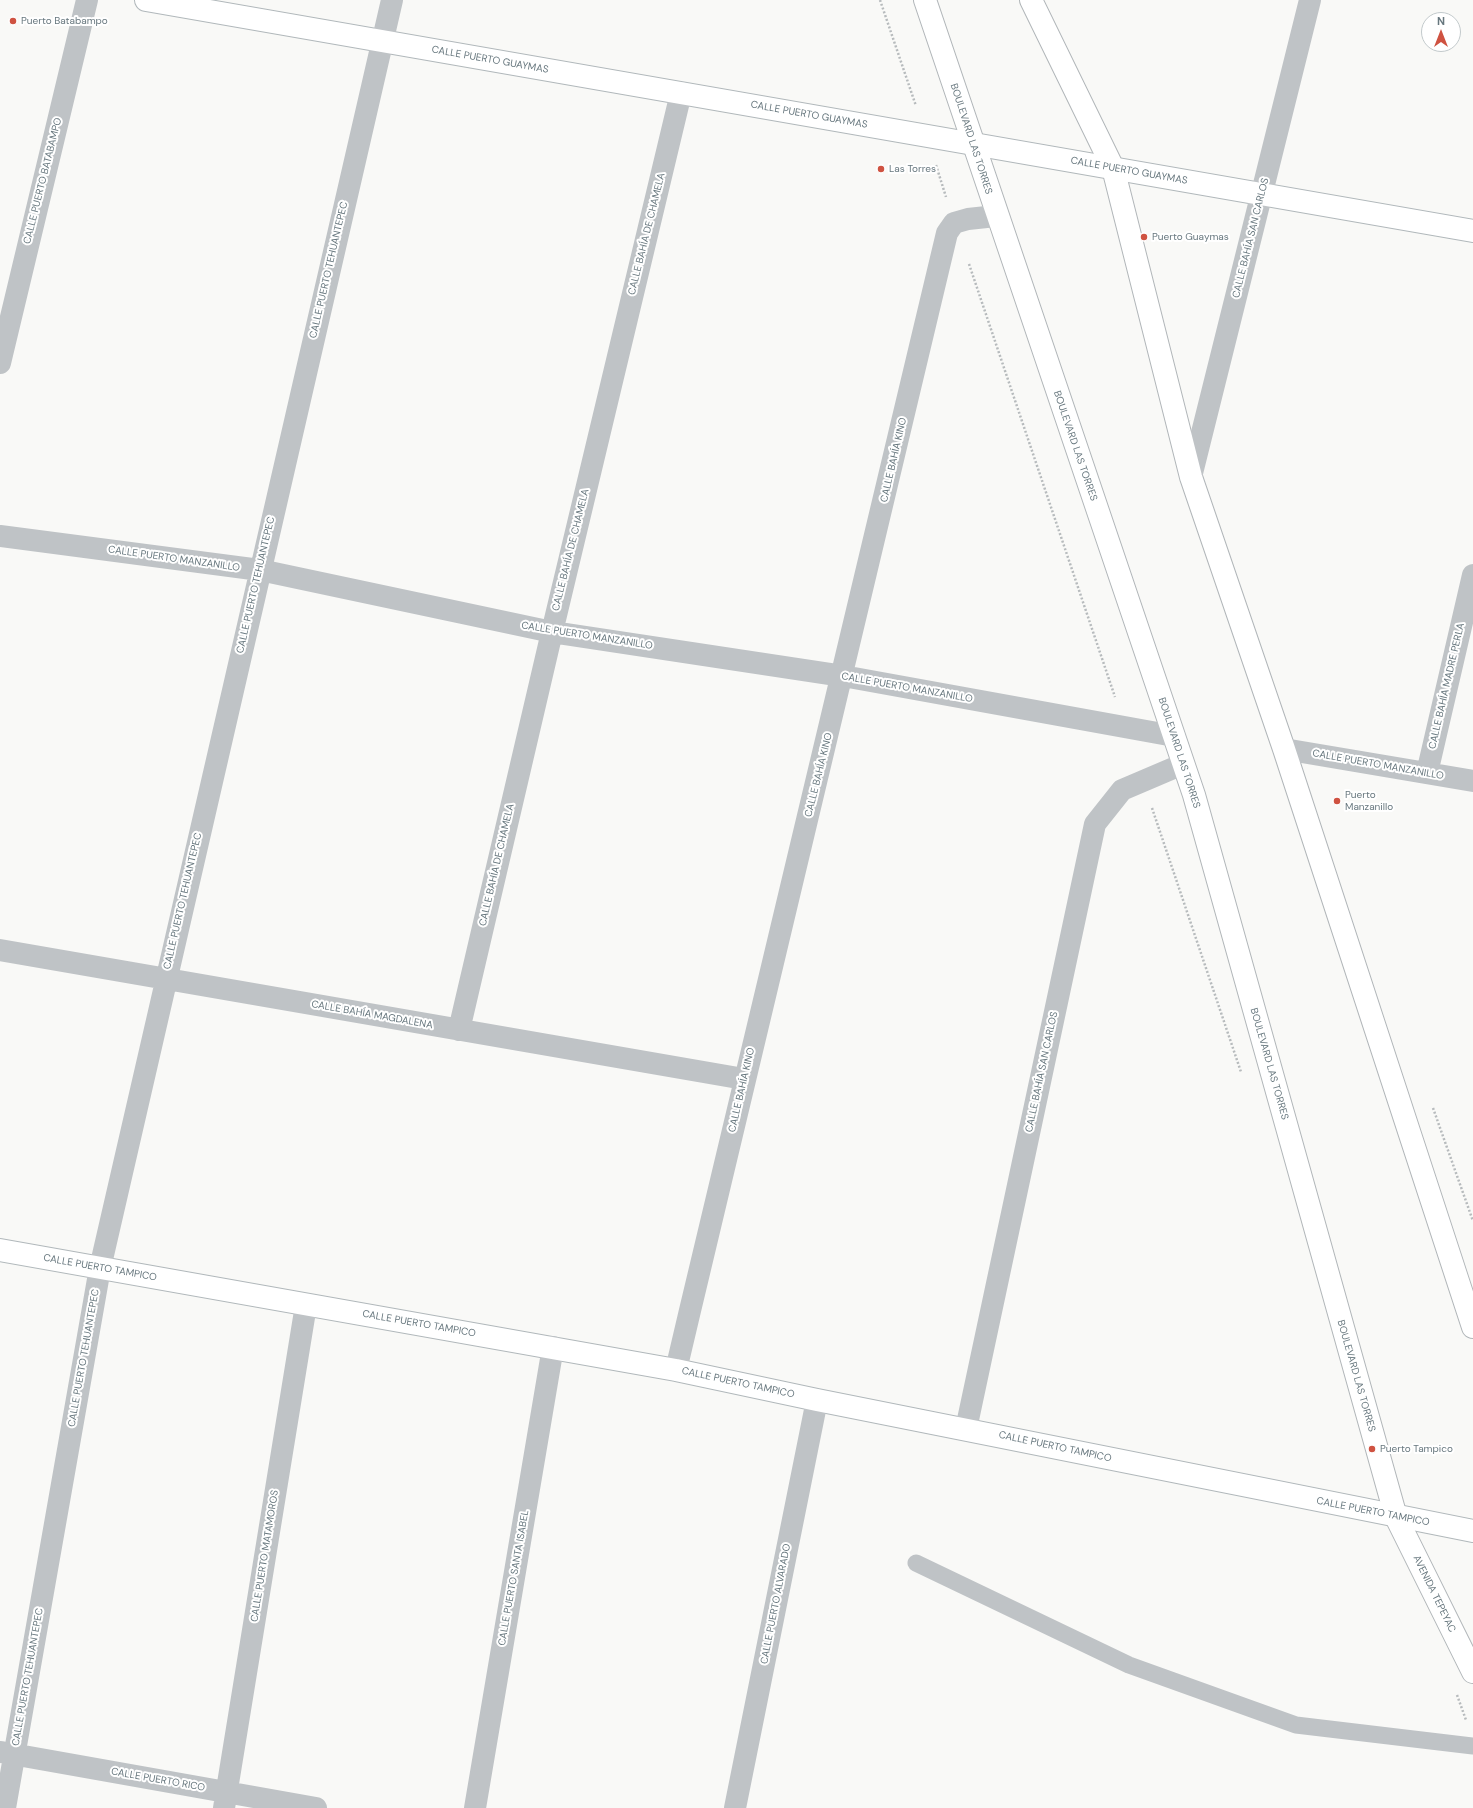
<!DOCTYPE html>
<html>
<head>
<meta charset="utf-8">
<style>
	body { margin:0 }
	#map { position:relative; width:1473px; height:1808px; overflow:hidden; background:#f9f9f7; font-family:"DM Sans",sans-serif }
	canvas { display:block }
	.north { position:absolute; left:1421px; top:12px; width:40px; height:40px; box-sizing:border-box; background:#fff; border:1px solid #c2c9cb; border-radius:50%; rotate:0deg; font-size:11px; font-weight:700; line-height:16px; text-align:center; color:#67777e }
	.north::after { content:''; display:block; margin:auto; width:14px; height:18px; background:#cf5241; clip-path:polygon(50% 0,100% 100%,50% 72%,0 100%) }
</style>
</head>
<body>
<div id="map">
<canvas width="1473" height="1808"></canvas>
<div class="north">N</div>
</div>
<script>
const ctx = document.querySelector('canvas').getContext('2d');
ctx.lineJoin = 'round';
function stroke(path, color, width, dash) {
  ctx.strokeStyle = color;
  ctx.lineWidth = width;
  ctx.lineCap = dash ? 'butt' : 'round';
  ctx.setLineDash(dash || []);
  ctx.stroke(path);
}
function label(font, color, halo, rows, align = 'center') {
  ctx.font = font + ' "DM Sans",sans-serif';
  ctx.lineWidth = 4;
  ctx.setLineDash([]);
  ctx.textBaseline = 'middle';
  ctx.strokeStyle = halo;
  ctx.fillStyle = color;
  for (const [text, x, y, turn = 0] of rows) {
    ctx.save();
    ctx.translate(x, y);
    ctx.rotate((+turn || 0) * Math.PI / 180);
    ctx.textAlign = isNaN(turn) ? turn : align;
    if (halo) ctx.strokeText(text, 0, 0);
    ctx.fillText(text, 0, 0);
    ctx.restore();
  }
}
const secondary = new Path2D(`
	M 146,0 L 1473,231
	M 0,1250 L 676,1370 L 817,1400 L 1473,1531`);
const primary = new Path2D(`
	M 925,0 L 1194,795 L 1396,1517 L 1473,1672
	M 1031,0 L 1113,168 L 1191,477 L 1284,749 L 1473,1327`);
stroke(secondary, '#b1b8bb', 24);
stroke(primary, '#b1b6b9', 24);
stroke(new Path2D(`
	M 880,0 L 916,106
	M 936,165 L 946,197
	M 969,264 L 1115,697
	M 1152,808 L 1241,1072
	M 1433,1108 L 1473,1221
	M 1457,1695 L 1466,1720`), '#b7bbbd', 2.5, [2, 2]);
stroke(new Path2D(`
	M 916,1563 L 1129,1665 L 1296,1725 L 1473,1746`), '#bfc3c6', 17);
stroke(new Path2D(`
	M 0,363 L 87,0
	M 1191,477 L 1310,0
	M 0,536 L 260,570 L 552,632 L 843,676 L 1174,736
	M 1284,749 L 1473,781
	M 1427,773 L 1473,575
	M 0,950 L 744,1079
	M 459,1030 L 552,632 L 681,93
	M 676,1370 C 765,991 858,613 947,233 L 954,223 L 968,219 L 996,216
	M 966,1429 L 1095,824 L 1122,790 L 1183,764
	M 1,1752 L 316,1808
	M 5,1808 L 100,1268 L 392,0
	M 224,1808 L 306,1305
	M 475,1808 L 553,1347
	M 735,1808 L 817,1400`), '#bfc3c6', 22);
stroke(secondary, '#fff', 22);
stroke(primary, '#fff', 22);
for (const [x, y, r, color] of [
	[13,21,4,"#cf5241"],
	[881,169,4,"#cf5241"],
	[1144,237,4,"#cf5241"],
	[1337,801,4,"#cf5241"],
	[1372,1449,4,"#cf5241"]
]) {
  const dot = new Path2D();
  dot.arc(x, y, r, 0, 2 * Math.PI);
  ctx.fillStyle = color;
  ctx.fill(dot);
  stroke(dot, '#fff', 1.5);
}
label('10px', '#67777e', '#fff', [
	["Puerto Batabampo",21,21],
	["Las Torres",889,169],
	["Puerto Guaymas",1152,237],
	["Puerto",1345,795],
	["Manzanillo",1345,807],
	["Puerto Tampico",1380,1449]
], 'left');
label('10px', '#67777e', '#fff', [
	["CALLE PUERTO GUAYMAS",490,60,10],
	["CALLE PUERTO GUAYMAS",809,115,10],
	["BOULEVARD LAS TORRES",971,139,72],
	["CALLE PUERTO GUAYMAS",1129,171,10],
	["CALLE PUERTO BATABAMPO",43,181,-76],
	["CALLE BAHÍA DE CHAMELA",647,234,-76],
	["CALLE BAHÍA SAN CARLOS",1251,238,-76],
	["CALLE PUERTO TEHUANTEPEC",329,270,-77],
	["BOULEVARD LAS TORRES",1075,446,71],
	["CALLE BAHÍA KINO",894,460,-77],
	["CALLE BAHÍA DE CHAMELA",571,550,-76],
	["CALLE PUERTO MANZANILLO",174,559,8],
	["CALLE PUERTO TEHUANTEPEC",256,585,-77],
	["CALLE PUERTO MANZANILLO",587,636,9],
	["CALLE BAHÍA MADRE PERLA",1447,686,-77],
	["CALLE PUERTO MANZANILLO",907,688,10],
	["BOULEVARD LAS TORRES",1179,753,72],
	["CALLE PUERTO MANZANILLO",1378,765,10],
	["CALLE BAHÍA KINO",819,775,-76],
	["CALLE BAHÍA DE CHAMELA",497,865,-77],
	["CALLE PUERTO TEHUANTEPEC",183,901,-77],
	["CALLE BAHÍA MAGDALENA",372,1015,10],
	["BOULEVARD LAS TORRES",1269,1064,74],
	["CALLE BAHÍA SAN CARLOS",1042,1072,-78],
	["CALLE BAHÍA KINO",742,1090,-77],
	["CALLE PUERTO TAMPICO",100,1268,10],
	["CALLE PUERTO TAMPICO",419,1324,10],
	["CALLE PUERTO TEHUANTEPEC",84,1358,-80],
	["BOULEVARD LAS TORRES",1356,1376,74],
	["CALLE PUERTO TAMPICO",738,1383,12],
	["CALLE PUERTO TAMPICO",1055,1447,12],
	["CALLE PUERTO TAMPICO",1373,1512,11],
	["CALLE PUERTO MATAMOROS",265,1556,-81],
	["CALLE PUERTO SANTA ISABEL",514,1578,-80],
	["AVENIDA TEPEYAC",1434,1594,64],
	["CALLE PUERTO ALVARADO",776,1604,-79],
	["CALLE PUERTO TEHUANTEPEC",28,1677,-80],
	["CALLE PUERTO RICO",158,1780,10]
]);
</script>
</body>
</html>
